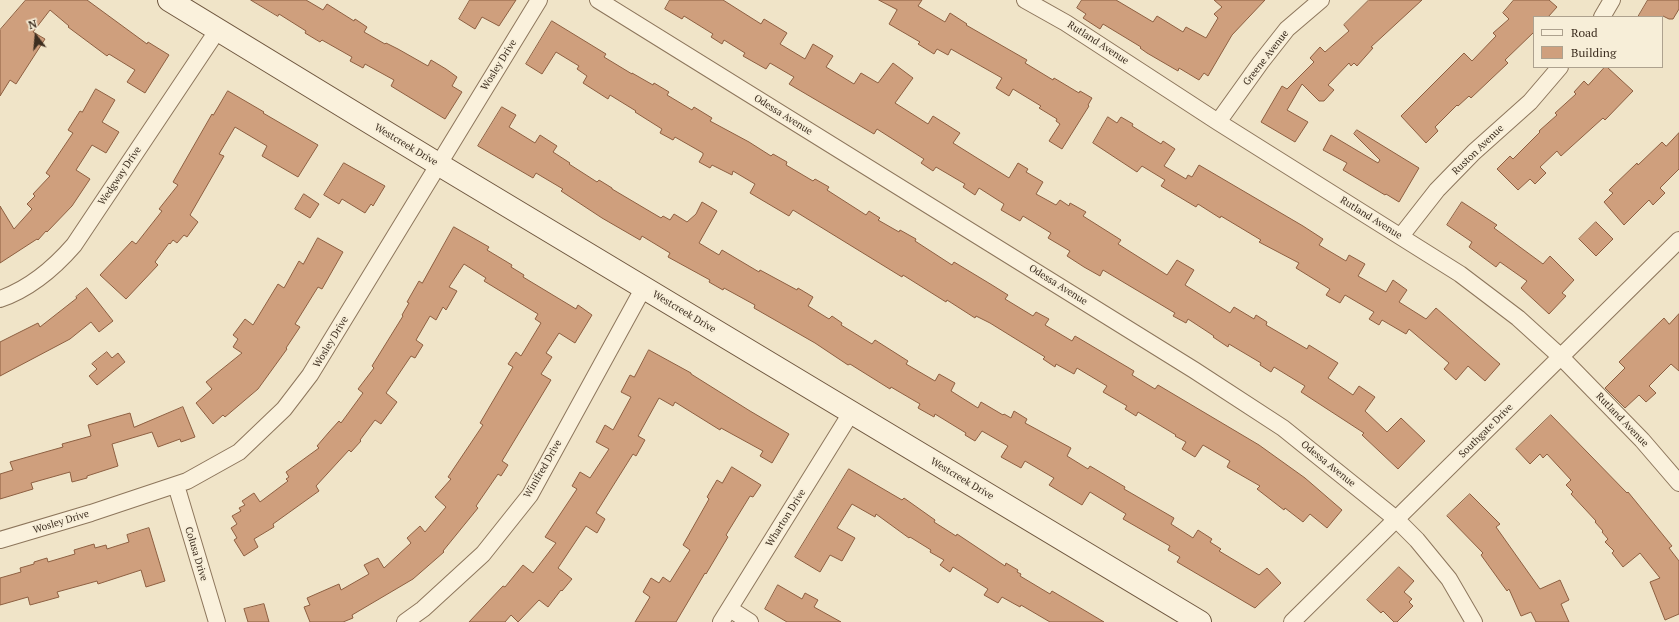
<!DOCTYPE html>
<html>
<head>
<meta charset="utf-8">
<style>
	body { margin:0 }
	#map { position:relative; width:1679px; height:622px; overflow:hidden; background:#f0e4c8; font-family:"PT Serif",serif }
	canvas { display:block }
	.legend { position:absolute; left:1533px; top:16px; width:130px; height:52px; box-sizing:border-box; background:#f7eed8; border:1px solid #ada18e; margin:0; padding:5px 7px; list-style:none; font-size:12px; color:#3d2e20 }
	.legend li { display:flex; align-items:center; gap:8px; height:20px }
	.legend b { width:20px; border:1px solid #ada18e }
	.north { position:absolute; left:16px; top:16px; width:40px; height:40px; -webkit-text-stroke:3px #f7eed8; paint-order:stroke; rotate:344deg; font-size:11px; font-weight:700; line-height:16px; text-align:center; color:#3d2e20 }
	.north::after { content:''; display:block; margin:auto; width:14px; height:18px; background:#3d2e20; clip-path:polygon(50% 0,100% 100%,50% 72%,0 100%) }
</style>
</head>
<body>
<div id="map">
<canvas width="1679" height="622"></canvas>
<ul class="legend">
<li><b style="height:5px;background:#faf1dc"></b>Road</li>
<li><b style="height:11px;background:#cf9f7d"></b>Building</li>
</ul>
<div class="north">N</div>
</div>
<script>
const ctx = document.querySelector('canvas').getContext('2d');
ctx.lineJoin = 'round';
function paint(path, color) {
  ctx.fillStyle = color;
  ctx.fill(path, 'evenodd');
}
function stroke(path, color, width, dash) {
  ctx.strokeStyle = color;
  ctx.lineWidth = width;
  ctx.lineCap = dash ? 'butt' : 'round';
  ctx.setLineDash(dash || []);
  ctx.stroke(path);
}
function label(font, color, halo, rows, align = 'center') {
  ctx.font = font + ' "PT Serif",serif';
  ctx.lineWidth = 3.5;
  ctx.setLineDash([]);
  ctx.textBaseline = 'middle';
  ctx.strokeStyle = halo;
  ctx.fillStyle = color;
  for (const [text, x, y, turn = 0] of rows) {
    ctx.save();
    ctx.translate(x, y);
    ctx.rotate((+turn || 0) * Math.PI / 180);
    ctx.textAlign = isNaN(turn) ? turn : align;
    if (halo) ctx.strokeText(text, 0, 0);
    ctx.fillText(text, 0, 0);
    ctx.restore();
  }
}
const building = new Path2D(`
	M 26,0 L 87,0 L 147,44 L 148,42 L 169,55 L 145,93 L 127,82 L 135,70 L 109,54 L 107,56 L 68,27 L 69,26 L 50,10 L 33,32 L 45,39 L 16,84 L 10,80 L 0,96 L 0,30 Z
	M 251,0 L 306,0 L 323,10 L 327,4 L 354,21 L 355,19 L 367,27 L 364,32 L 385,44 L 386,43 L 398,49 L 428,66 L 431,60 L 446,69 L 457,77 L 452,86 L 462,92 L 445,119 L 391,86 L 394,80 L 365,64 L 363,68 L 350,61 L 352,57 L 322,40 L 320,42 L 305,33 L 306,31 L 279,14 L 278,16 Z
	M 470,0 L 516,0 L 499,26 L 482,17 L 475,29 L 459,19 Z
	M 670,0 L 723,0 L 761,24 L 764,19 L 787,33 L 780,44 L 805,59 L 813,44 L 833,56 L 826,67 L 854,84 L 861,73 L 878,83 L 893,63 L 913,78 L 895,103 L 928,124 L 933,116 L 960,133 L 953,143 L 1009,178 L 1018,163 L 1028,169 L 1026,172 L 1043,182 L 1036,194 L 1056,205 L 1060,200 L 1069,206 L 1070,203 L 1086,212 L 1083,216 L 1121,240 L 1118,244 L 1167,275 L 1177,260 L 1194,270 L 1185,285 L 1230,313 L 1234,307 L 1254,319 L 1256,315 L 1267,322 L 1266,325 L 1307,349 L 1309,345 L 1338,363 L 1328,378 L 1353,395 L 1359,386 L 1375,397 L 1365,411 L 1387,432 L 1401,418 L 1425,441 L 1398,469 L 1362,435 L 1364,433 L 1301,392 L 1305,386 L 1274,367 L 1271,372 L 1260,365 L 1261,363 L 1229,344 L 1228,347 L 1213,337 L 1214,336 L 1188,319 L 1186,323 L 1173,316 L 1175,313 L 1103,270 L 1100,276 L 1084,267 L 1067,256 L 1070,251 L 1048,238 L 1051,233 L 1023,216 L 1020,221 L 1001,210 L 1004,204 L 979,188 L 975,195 L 963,187 L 965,184 L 936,167 L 933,171 L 921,163 L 924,159 L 877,129 L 874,134 L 789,84 L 794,77 L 770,63 L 766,69 L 743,56 L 745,53 L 724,40 L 722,44 L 711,37 L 713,34 L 684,16 L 682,19 L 665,9 Z
	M 879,0 L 922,0 L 918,6 L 945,22 L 950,13 L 967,24 L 966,25 L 1027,60 L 1025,63 L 1053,80 L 1054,78 L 1079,93 L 1080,91 L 1092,98 L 1088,105 L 1089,106 L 1062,149 L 1049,141 L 1060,124 L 1056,121 L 1057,119 L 1039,108 L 1041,106 L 1013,89 L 1009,96 L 996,88 L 1002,78 L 951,49 L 948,55 L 937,49 L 934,54 L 918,44 L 920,42 L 889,24 L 897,10 Z
	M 1082,0 L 1116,0 L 1153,22 L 1157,16 L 1183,32 L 1186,27 L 1206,38 L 1218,18 L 1214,14 L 1222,7 L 1214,0 L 1265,0 L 1232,35 L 1208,76 L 1204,73 L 1199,80 L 1179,68 L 1178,71 L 1147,53 L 1140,48 L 1141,47 L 1103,24 L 1100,29 L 1083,18 L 1086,14 L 1077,8 Z
	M 1369,0 L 1422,0 L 1371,47 L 1373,48 L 1357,66 L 1354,63 L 1351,66 L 1349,63 L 1328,85 L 1334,90 L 1324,101 L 1319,101 L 1302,84 L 1287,110 L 1308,122 L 1295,142 L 1261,122 L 1282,86 L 1287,89 L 1314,62 L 1310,58 L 1320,47 L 1325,52 L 1349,31 L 1344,25 Z
	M 1514,0 L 1549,0 L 1557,7 L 1548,17 L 1534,17 L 1534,32 L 1505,60 L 1508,63 L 1471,98 L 1469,96 L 1458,106 L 1457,105 L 1435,127 L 1438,131 L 1426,143 L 1401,116 L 1464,53 L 1472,61 L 1496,36 L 1493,33 L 1509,19 L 1503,13 Z
	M 1648,0 L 1679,0 L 1679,9 L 1673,19 L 1669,19 L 1663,16 L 1662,17 L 1638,17 Z
	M 552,21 L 606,54 L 604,57 L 632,74 L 632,73 L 653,85 L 654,83 L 669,92 L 667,95 L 692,110 L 694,107 L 712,118 L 710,121 L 749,142 L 771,156 L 773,154 L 787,162 L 786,165 L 813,181 L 815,179 L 829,187 L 827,190 L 866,215 L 869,211 L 880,218 L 878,220 L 899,232 L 900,230 L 916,239 L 915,241 L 952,265 L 954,262 L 992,285 L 1008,295 L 1005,299 L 1033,316 L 1036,312 L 1049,319 L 1045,325 L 1072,341 L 1075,336 L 1134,371 L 1132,375 L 1155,389 L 1158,385 L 1259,445 L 1305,478 L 1342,510 L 1327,528 L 1310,514 L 1303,522 L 1285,508 L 1284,510 L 1257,489 L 1260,486 L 1227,467 L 1230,461 L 1203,445 L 1195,457 L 1182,449 L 1186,442 L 1175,436 L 1176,435 L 1138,412 L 1136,416 L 1125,409 L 1127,406 L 1103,392 L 1107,386 L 1077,368 L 1074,374 L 1056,364 L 1055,367 L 1043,359 L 1045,357 L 990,323 L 976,316 L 975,318 L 947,300 L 946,302 L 903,275 L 902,277 L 793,210 L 789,216 L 750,193 L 755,184 L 733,171 L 732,175 L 712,165 L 710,168 L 699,162 L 703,155 L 703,153 L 675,137 L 673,140 L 660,133 L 662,129 L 635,112 L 636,111 L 610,95 L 608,99 L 583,83 L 587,76 L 577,69 L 579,66 L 556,52 L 542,74 L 526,64 Z
	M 1605,67 L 1607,67 L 1633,91 L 1605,120 L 1603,118 L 1561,156 L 1557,151 L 1540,167 L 1546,173 L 1535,184 L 1530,179 L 1518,190 L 1497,169 L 1510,156 L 1513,159 L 1540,132 L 1539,131 L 1557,115 L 1555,113 L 1576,94 L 1574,92 L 1584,81 L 1588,85 Z
	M 96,89 L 115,100 L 102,122 L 119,132 L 106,153 L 92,145 L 76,170 L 90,179 L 72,206 L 47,232 L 46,231 L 38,240 L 37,239 L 0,263 L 0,206 L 14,229 L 32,209 L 27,204 L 35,196 L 33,194 L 50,176 L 46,173 L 73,133 L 68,130 L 80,111 L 82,112 Z
	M 228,91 L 264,112 L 263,113 L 318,145 L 298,177 L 262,156 L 267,146 L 235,127 L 219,154 L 224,156 L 190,215 L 198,222 L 187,237 L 184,235 L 177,243 L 173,240 L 170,244 L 169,243 L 155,262 L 158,265 L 126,299 L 100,275 L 132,241 L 136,244 L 162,211 L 159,209 L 178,185 L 173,182 L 212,114 L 213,115 Z
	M 502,107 L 516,115 L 509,127 L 535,143 L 540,135 L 557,146 L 553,152 L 570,163 L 569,164 L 597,182 L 599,180 L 612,188 L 612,189 L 661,218 L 663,216 L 670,220 L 674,214 L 687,222 L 696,214 L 702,202 L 717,211 L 699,243 L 719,255 L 722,250 L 759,272 L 760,270 L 797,290 L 798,288 L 813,297 L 808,306 L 829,319 L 832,316 L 842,323 L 841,325 L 872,344 L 875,340 L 908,361 L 906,364 L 935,381 L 939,374 L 955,383 L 951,391 L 978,408 L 981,402 L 1003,415 L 1004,414 L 1011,418 L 1014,411 L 1027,419 L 1025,423 L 1071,448 L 1067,456 L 1088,469 L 1090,466 L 1125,487 L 1124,489 L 1174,518 L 1171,524 L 1193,538 L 1198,530 L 1212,539 L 1210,542 L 1221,549 L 1219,551 L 1259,575 L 1267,568 L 1281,583 L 1255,608 L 1177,562 L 1180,557 L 1168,550 L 1170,546 L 1123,519 L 1126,514 L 1090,492 L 1082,505 L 1049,485 L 1054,478 L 1025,461 L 1021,468 L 1001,457 L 1008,446 L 982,431 L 975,441 L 965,435 L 966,433 L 935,414 L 934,417 L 918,408 L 920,404 L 891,387 L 890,389 L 850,364 L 848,365 L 815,343 L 754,308 L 755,305 L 724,288 L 723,290 L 709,282 L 710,280 L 668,257 L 670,253 L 642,236 L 640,240 L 602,218 L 561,191 L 563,189 L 536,173 L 533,178 L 478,146 Z
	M 1108,117 L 1117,123 L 1121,117 L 1133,124 L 1132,126 L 1161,144 L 1163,141 L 1175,149 L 1164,166 L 1186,179 L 1188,175 L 1192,177 L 1199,165 L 1303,226 L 1323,239 L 1319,245 L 1346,261 L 1349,255 L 1365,264 L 1358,276 L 1386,292 L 1393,280 L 1407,290 L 1399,302 L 1426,319 L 1436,308 L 1500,364 L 1485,381 L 1468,366 L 1456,380 L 1444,369 L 1449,363 L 1409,329 L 1406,334 L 1382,320 L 1379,325 L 1369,319 L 1374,312 L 1345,295 L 1340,303 L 1326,295 L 1330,289 L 1296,268 L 1299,263 L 1259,242 L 1261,240 L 1221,216 L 1220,218 L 1198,204 L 1196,207 L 1161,186 L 1165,180 L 1142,166 L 1137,172 L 1093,143 Z
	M 1357,130 L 1419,168 L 1399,202 L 1386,194 L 1385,195 L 1343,170 L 1347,163 L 1323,150 L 1331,135 L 1378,163 L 1380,160 L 1354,134 Z
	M 1679,133 L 1679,169 L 1660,188 L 1665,193 L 1653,205 L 1649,200 L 1624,225 L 1604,202 L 1613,193 L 1609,190 L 1637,163 L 1638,165 L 1662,142 L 1666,146 Z
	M 344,163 L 385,186 L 373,206 L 371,204 L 365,213 L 342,199 L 339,204 L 324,195 Z
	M 304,194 L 319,204 L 310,218 L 295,209 Z
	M 1462,202 L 1497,225 L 1494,228 L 1543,264 L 1550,256 L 1574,280 L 1562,293 L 1566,296 L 1549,314 L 1521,288 L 1527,281 L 1500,262 L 1496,267 L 1469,247 L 1472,242 L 1447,225 Z
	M 1596,222 L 1613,239 L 1596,256 L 1579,239 Z
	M 454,227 L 489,247 L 487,250 L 512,265 L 511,267 L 524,275 L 523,277 L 576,309 L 578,305 L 592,315 L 575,343 L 559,333 L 546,353 L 552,357 L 541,374 L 551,380 L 502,461 L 508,465 L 501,476 L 498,474 L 476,506 L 478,508 L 443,551 L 444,552 L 413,579 L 352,615 L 353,618 L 343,622 L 310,622 L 304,607 L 310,605 L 307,598 L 339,584 L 341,590 L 369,574 L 364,565 L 378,558 L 384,568 L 411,543 L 407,538 L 420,526 L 425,532 L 446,507 L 435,497 L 451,479 L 448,477 L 483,425 L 480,423 L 513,367 L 508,364 L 516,352 L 521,356 L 541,323 L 535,319 L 538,314 L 484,281 L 486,278 L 464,264 L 449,287 L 457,291 L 446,310 L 443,307 L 436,320 L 430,316 L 416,340 L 423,345 L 415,358 L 411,356 L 386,393 L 397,402 L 381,424 L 375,420 L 360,440 L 361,441 L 351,452 L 349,450 L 316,486 L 319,491 L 273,524 L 274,527 L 254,539 L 258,547 L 244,556 L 234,540 L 237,538 L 231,528 L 237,524 L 232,516 L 241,511 L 239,508 L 245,505 L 242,501 L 254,493 L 260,502 L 288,481 L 286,479 L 289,477 L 286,472 L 319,448 L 317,446 L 329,432 L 339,421 L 341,423 L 363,393 L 358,389 L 374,368 L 372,366 L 403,316 L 402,315 L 409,303 L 407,302 L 419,281 L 422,283 Z
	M 318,238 L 343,252 L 322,289 L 318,287 L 295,324 L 300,327 L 286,348 L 287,349 L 258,389 L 225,417 L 223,415 L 213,424 L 196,403 L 212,389 L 206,382 L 242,353 L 233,347 L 238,339 L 233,335 L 245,319 L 253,325 L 278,284 L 284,288 L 299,261 L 303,264 Z
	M 87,288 L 113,321 L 99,332 L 91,322 L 70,339 L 0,376 L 0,342 L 38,323 L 40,327 L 77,298 L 76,297 Z
	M 1679,314 L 1679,371 L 1671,364 L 1649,386 L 1656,393 L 1646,402 L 1639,395 L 1625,408 L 1605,388 L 1625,368 L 1619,362 L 1664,318 L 1669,324 Z
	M 649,350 L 691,373 L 691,374 L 750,411 L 789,434 L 772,463 L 760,456 L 763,451 L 721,428 L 720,430 L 675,402 L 673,406 L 659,398 L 638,436 L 645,440 L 636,456 L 633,454 L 596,513 L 605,519 L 597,533 L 586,526 L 558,568 L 572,579 L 562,591 L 561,590 L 548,607 L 539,600 L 518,622 L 511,615 L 505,622 L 469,622 L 503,586 L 505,587 L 523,565 L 533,573 L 556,543 L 545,537 L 577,489 L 572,486 L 580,472 L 590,478 L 609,449 L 596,442 L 605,425 L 613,430 L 631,397 L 621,392 L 630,375 L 634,377 Z
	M 107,352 L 112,358 L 118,353 L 125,362 L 97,385 L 89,376 L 97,369 L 92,364 Z
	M 183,407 L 195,437 L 181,442 L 180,439 L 158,447 L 152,432 L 112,444 L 118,466 L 87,476 L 87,478 L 72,482 L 70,472 L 31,483 L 33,489 L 0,499 L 0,474 L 13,470 L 10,462 L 63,447 L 62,444 L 91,436 L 88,425 L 130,413 L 134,427 Z
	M 1551,415 L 1627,493 L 1628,492 L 1672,546 L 1669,548 L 1679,561 L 1679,614 L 1665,620 L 1650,582 L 1660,578 L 1640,553 L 1623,567 L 1612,553 L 1614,551 L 1605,542 L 1608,539 L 1602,532 L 1603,531 L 1595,522 L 1596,521 L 1571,494 L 1573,492 L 1566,485 L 1571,480 L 1547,454 L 1543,458 L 1540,454 L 1530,464 L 1516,449 Z
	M 732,467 L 761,485 L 753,497 L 750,496 L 726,535 L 728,537 L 706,574 L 705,573 L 676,622 L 635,622 L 650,597 L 643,592 L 651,578 L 659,583 L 663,577 L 670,582 L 690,550 L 683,545 L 709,499 L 707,497 L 717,480 L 722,483 Z
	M 849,469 L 902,500 L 904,498 L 935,520 L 934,522 L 956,536 L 957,534 L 1005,566 L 1006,563 L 1018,570 L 1017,572 L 1021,574 L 1020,576 L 1050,594 L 1052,591 L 1104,622 L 1050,622 L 1021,605 L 1020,607 L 1002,597 L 998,603 L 984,595 L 988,589 L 953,567 L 950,572 L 940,565 L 944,560 L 930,552 L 931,550 L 910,537 L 909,538 L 876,514 L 875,517 L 852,504 L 837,528 L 855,538 L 842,561 L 830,555 L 820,572 L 795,557 Z
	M 1470,494 L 1500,524 L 1496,527 L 1540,589 L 1560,580 L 1569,600 L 1561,604 L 1569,622 L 1536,622 L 1531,612 L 1521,616 L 1509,589 L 1507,591 L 1481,555 L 1483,553 L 1447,516 Z
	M 149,528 L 165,581 L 146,587 L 141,570 L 98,584 L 97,581 L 57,592 L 59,597 L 30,605 L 28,597 L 0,605 L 0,578 L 21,572 L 20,568 L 34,564 L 34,562 L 47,558 L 48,562 L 75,554 L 74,550 L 94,544 L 95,548 L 106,545 L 107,549 L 129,542 L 127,535 Z
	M 1399,567 L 1414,581 L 1404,592 L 1412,599 L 1409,602 L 1413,606 L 1397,622 L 1394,622 L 1383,611 L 1381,613 L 1367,600 Z
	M 778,585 L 802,599 L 805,593 L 818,600 L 814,607 L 841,622 L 787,622 L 765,609 Z
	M 264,604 L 269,622 L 248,622 L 244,609 Z`);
paint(building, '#cf9f7d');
stroke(building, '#8d5f41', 1);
const street = new Path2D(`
	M 598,0 L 1194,370 L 1283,428 L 1396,519 L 1417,540 L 1449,579 L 1474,622
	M 1025,0 L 1066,23 L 1218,122 L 1460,274 L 1518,318 L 1561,357 L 1642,440 L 1679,483
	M 1602,17 L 1612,0
	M 1218,122 L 1261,62 L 1287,29 L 1321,0
	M 1401,236 L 1437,190 L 1474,152 L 1530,102 L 1560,67
	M 0,299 C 29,289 54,268 74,245 L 217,31
	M 176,485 L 217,622
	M 0,540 L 91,513 L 187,481 L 239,452 L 284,409 L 310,375 L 539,0
	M 730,609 L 750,622
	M 405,622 L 423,609 L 483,554 L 530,495 L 644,287
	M 721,622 L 851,413
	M 1292,622 L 1679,240`);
const secondary = new Path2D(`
	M 169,0 L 438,164 L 1200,622`);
stroke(street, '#8d765c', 18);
stroke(secondary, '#6f573f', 24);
stroke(street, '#faf1dc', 16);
stroke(secondary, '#faf1dc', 22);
label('10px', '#3d2e20', '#f7eed8', [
	["Rutland Avenue",1098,43,33],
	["Greene Avenue",1266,58,-52],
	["Wosley Drive",499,65,-58],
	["Odessa Avenue",783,115,32],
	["Westcreek Drive",406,145,31],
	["Ruston Avenue",1478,150,-44],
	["Wedgway Drive",120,176,-56],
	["Rutland Avenue",1371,218,32],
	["Odessa Avenue",1058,285,32],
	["Westcreek Drive",684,312,31],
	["Wosley Drive",331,342,-59],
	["Rutland Avenue",1622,420,46],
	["Southgate Drive",1486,431,-45],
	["Odessa Avenue",1328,464,39],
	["Winifred Drive",543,469,-60],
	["Westcreek Drive",962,479,31],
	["Wharton Drive",786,518,-58],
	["Wosley Drive",61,522,-17],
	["Colusa Drive",196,554,73]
]);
</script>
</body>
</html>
